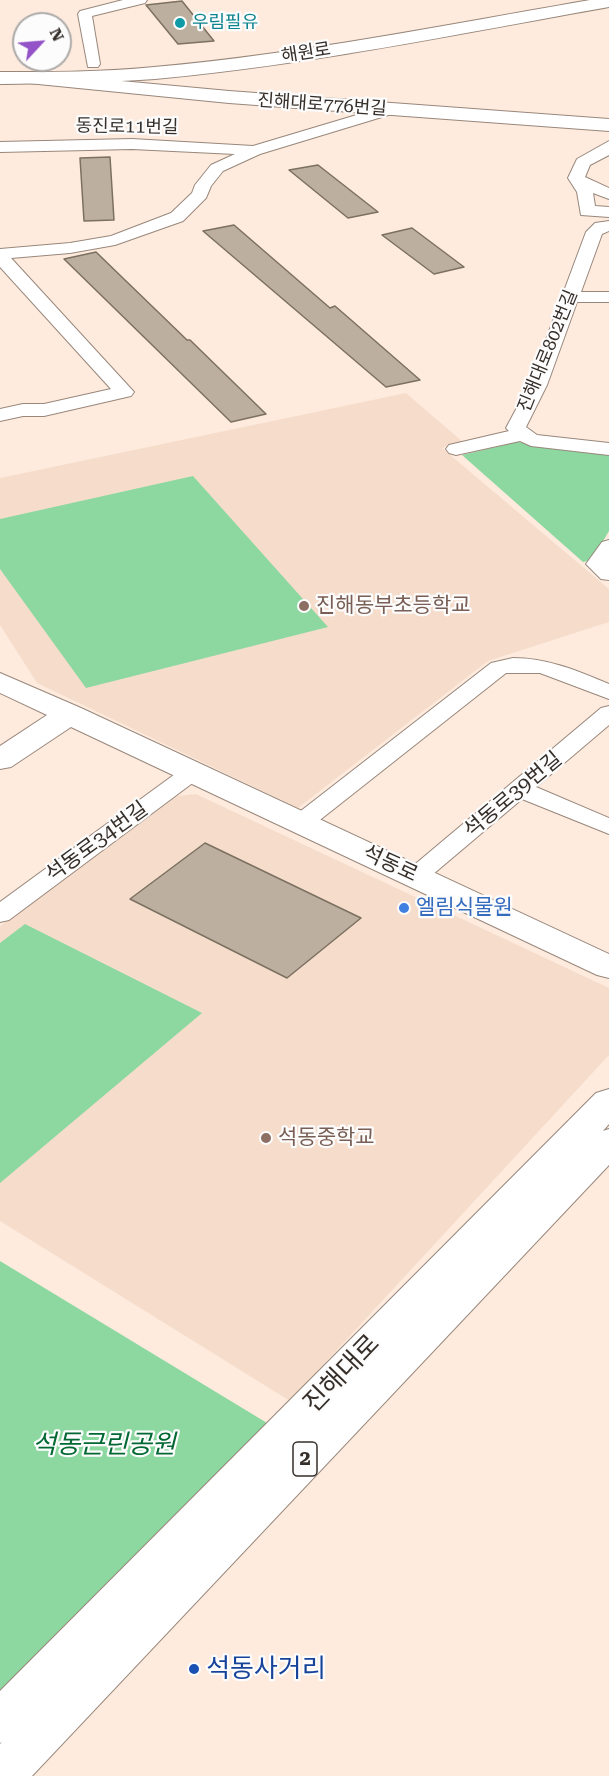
<!DOCTYPE html>
<html>
<head>
<meta charset="utf-8">
<style>
	body { margin:0 }
	#map { position:relative; width:609px; height:1776px; overflow:hidden; background:#feebde; font-family:"Roboto Serif",serif }
	canvas { display:block }
	.north { position:absolute; left:12px; top:12px; width:60px; height:60px; box-sizing:border-box; background:#fcfcfc; border:2px solid #acaaa8; border-radius:50%; rotate:64deg; font-size:16px; font-weight:700; line-height:24px; text-align:center; color:#352e29 }
	.north::after { content:''; display:block; margin:auto; width:21px; height:27px; background:#9352c7; clip-path:polygon(50% 0,100% 100%,50% 72%,0 100%) }
</style>
</head>
<body>
<div id="map">
<canvas width="609" height="1776"></canvas>
<div class="north">N</div>
</div>
<script>
const ctx = document.querySelector('canvas').getContext('2d');
ctx.lineJoin = 'round';
function paint(path, color) {
  ctx.fillStyle = color;
  ctx.fill(path, 'evenodd');
}
function stroke(path, color, width, dash) {
  ctx.strokeStyle = color;
  ctx.lineWidth = width;
  ctx.lineCap = dash ? 'butt' : 'round';
  ctx.setLineDash(dash || []);
  ctx.stroke(path);
}
function label(font, color, halo, rows, align = 'center') {
  ctx.font = font + ' "Roboto Serif","Noto Sans KR",serif';
  ctx.lineWidth = 4.5;
  ctx.setLineDash([]);
  ctx.textBaseline = 'middle';
  ctx.strokeStyle = halo;
  ctx.fillStyle = color;
  for (const [text, x, y, turn = 0] of rows) {
    ctx.save();
    ctx.translate(x, y);
    ctx.rotate((+turn || 0) * Math.PI / 180);
    ctx.textAlign = isNaN(turn) ? turn : align;
    if (halo) ctx.strokeText(text, 0, 0);
    ctx.fillText(text, 0, 0);
    ctx.restore();
  }
}
paint(new Path2D(`
	M 406,393 L 463,442 L 442,448 L 609,589 L 609,622 L 488,661 L 298,808 L 37,683 L 0,625 L 0,478 Z
	M 196,794 L 609,988 L 609,1055 L 290,1401 L 0,1221 L 0,926 L 177,796 Z`), '#f6ddcb');
paint(new Path2D(`
	M 517,442 L 609,453 L 609,531 L 592,560 L 583,562 L 462,455 Z
	M 193,476 L 328,627 L 86,688 L 0,569 L 0,519 Z
	M 25,924 L 202,1013 L 0,1183 L 0,943 Z
	M 0,1261 L 272,1426 L 0,1693 Z`), '#8cd8a0');
const building = new Path2D(`
	M 182,1 L 214,41 L 178,44 L 146,5 Z
	M 110,157 L 114,220 L 84,221 L 80,158 Z
	M 318,165 L 378,212 L 348,218 L 289,170 Z
	M 234,225 L 330,308 L 335,306 L 420,380 L 386,387 L 203,231 Z
	M 412,228 L 464,267 L 434,274 L 382,235 Z
	M 96,252 L 187,340 L 190,340 L 266,414 L 231,422 L 64,259 Z
	M 205,843 L 361,918 L 287,978 L 130,899 Z`);
paint(building, '#bcaf9f');
stroke(building, '#7c7061', 1.5);
const street = new Path2D(`
	M 123,0 L 147,0 L 145,3 L 92,16 L 100,64 L 98,67 L 88,67 L 78,14 L 80,11 Z
	M 390,105 L 398,110 L 395,113 L 260,154 L 223,171 L 211,186 L 206,198 L 183,221 L 115,245 L 70,253 L 11,258 L 134,392 L 131,396 L 44,416 L 23,416 L 0,421 L 0,409 L 23,404 L 44,404 L 111,389 L 0,267 L 0,249 L 70,243 L 111,236 L 171,213 L 192,193 L 195,185 L 211,165 L 235,154 L 132,149 L 0,152 L 0,142 L 132,139 L 253,146 Z
	M 609,141 L 609,155 L 590,165 L 585,177 L 609,188 L 609,199 L 593,193 L 595,206 L 609,207 L 609,217 L 581,215 L 577,192 L 568,178 L 577,159 Z
	M 609,221 L 609,231 L 602,234 L 581,292 L 609,292 L 609,302 L 577,302 L 547,385 L 526,427 L 537,435 L 609,443 L 609,455 L 531,446 L 520,441 L 456,455 L 449,453 L 446,449 L 449,445 L 509,431 L 506,428 L 529,385 L 586,232 L 595,223 Z
	M 609,540 L 609,580 L 601,579 L 586,564 L 602,542 Z
	M 513,658 C 548,658 578,671 609,684 L 609,699 L 540,673 L 506,673 L 311,827 L 302,829 L 293,827 L 290,822 L 293,817 L 491,663 Z
	M 609,706 L 609,725 L 536,787 L 609,818 L 609,834 L 522,799 L 425,881 L 416,884 L 407,881 L 403,876 L 407,871 L 601,708 Z
	M 194,764 L 202,766 L 206,771 L 202,776 L 9,920 L 0,922 L 0,902 L 186,766 Z`);
const secondary = new Path2D(`
	M 35,73 L 229,91 L 609,119 L 609,131 L 229,103 L 28,83 L 25,79 Z
	M 0,673 L 81,708 L 609,954 L 609,978 L 597,975 L 71,727 L 11,767 L 0,769 L 0,746 L 47,715 L 0,693 Z`);
const primary = new Path2D(`
	M 590,0 L 609,0 L 609,7 C 458,34 308,65 155,79 C 103,83 52,83 0,84 L 0,72 C 51,72 103,72 154,67 C 301,54 445,25 590,0 Z
	M 609,1089 L 609,1124 L 603,1131 L 609,1129 L 609,1165 L 32,1776 L 0,1776 L 0,1744 L 2,1742 L 0,1743 L 0,1691 L 596,1093 Z`);
stroke(street, '#98877b', 2);
stroke(secondary, '#98877b', 2);
stroke(primary, '#98877b', 2);
paint(street, '#fff');
paint(secondary, '#fff');
paint(primary, '#fff');
for (const [x, y, r, color] of [
	[180,23,6,"#0f9aa8"],
	[304,606,6,"#8d6e63"],
	[404,908,6,"#3f7fe0"],
	[266,1138,6,"#8d6e63"],
	[194,1669,6,"#1a4fb4"]
]) {
  const dot = new Path2D();
  dot.arc(x, y, r, 0, 2 * Math.PI);
  ctx.fillStyle = color;
  ctx.fill(dot);
  stroke(dot, '#fcfcfc', 2);
}
label('18px', '#0d838f', '#fcfcfc', [
	["우림필유",192,23]
], 'left');
label('18px', '#352e29', '#fcfcfc', [
	["해원로",306,53,-9],
	["진해대로776번길",322,105,4],
	["동진로11번길",127,127,1],
	["진해대로802번길",548,351,-68]
]);
for (const [x, y, w] of [
	[305,1459,24]
]) {
  const box = new Path2D();
  box.roundRect(x - w / 2, y - 17, w, 34, 4.5);
  ctx.fillStyle = '#fcfcfc';
  ctx.fill(box);
  stroke(box, '#352e29', 1.5);
}
label('bold 20px', '#352e29', null, [
	["2",305,1459]
]);
label('21px', '#785e54', '#fcfcfc', [
	["진해동부초등학교",316,606],
	["석동중학교",278,1138]
], 'left');
label('21px', '#352e29', '#fcfcfc', [
	["석동로39번길",513,795,-40],
	["석동로34번길",97,842,-36],
	["석동로",390,864,25]
]);
label('21px', '#366cbe', '#fcfcfc', [
	["엘림식물원",416,908]
], 'left');
label('26px', '#352e29', '#fcfcfc', [
	["진해대로",342,1374,-46]
]);
label('italic 26px', '#006832', '#fcfcfc', [
	["석동근린공원",104,1445]
]);
label('26px', '#164399', '#fcfcfc', [
	["석동사거리",206,1669]
], 'left');
</script>
</body>
</html>
